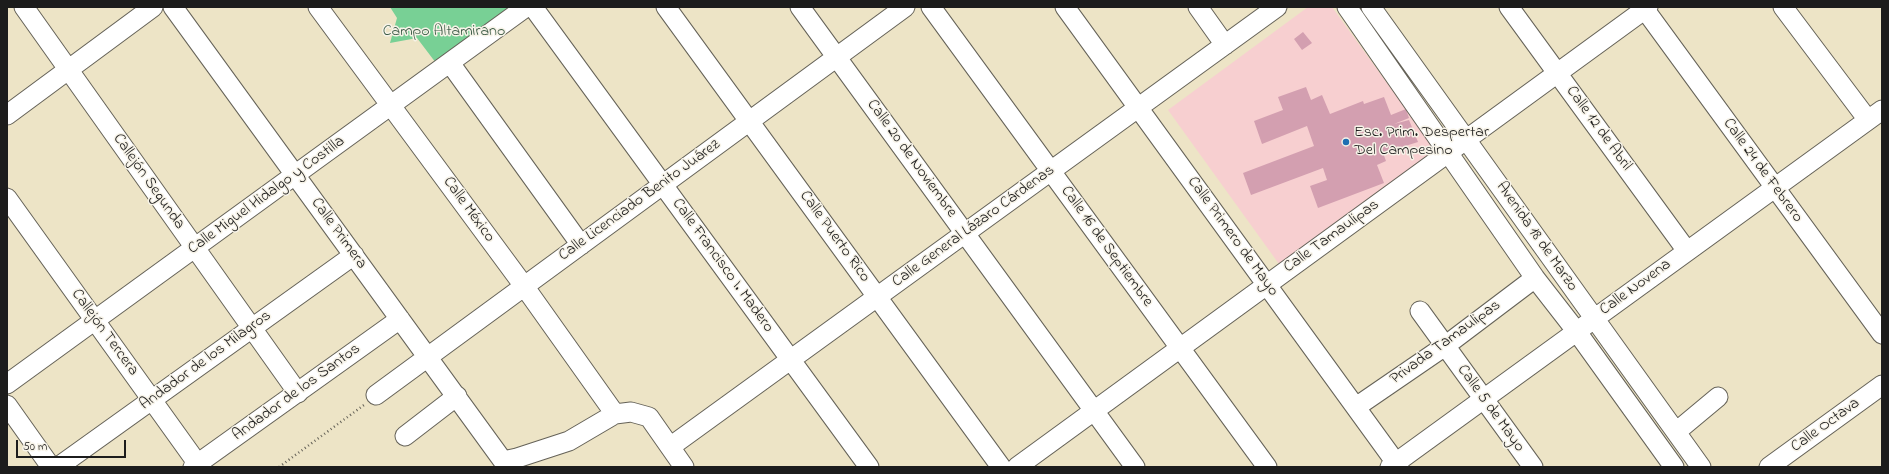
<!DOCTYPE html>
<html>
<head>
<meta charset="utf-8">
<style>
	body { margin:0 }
	#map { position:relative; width:1889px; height:474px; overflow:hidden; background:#ede4c6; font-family:"Indie Flower",sans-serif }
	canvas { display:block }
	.frame { position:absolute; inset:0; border:8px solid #1c1c1c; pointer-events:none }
	.scale { position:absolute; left:16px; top:440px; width:110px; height:18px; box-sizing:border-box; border:2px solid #1c1c1c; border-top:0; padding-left:5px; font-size:12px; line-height:14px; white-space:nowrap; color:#1c1c1c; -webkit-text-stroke:3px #f7f3e8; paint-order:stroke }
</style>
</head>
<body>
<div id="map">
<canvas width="1889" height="474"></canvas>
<div class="frame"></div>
<div class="scale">50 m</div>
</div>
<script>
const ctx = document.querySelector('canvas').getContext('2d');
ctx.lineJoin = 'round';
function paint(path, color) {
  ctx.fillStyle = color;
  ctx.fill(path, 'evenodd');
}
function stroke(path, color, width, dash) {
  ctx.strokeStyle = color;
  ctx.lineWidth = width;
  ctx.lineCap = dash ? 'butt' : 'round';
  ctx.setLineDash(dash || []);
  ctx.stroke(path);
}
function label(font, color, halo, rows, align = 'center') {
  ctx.font = font + ' "Indie Flower",sans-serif';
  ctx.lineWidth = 3;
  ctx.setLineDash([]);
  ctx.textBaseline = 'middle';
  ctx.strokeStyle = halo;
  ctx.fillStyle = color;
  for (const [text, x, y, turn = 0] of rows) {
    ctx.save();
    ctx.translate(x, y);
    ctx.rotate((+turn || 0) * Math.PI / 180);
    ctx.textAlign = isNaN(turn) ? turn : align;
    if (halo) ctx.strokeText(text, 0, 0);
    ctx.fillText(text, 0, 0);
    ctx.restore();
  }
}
paint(new Path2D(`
	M 1308,7 L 1332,7 L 1437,152 L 1279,264 L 1168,110 Z`), '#f7cfd0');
paint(new Path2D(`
	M 390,7 L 520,7 L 439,67 L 417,38 L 390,43 L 397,18 Z`), '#78d095');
paint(new Path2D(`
	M 1303,32 L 1312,43 L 1302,50 L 1294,39 Z
	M 1306,87 L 1311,100 L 1322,95 L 1330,114 L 1363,101 L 1364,104 L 1384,97 L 1391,115 L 1406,109 L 1409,118 L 1394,124 L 1409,120 L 1418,142 L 1383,153 L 1386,161 L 1377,165 L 1384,183 L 1318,208 L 1310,186 L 1327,180 L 1323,168 L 1251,195 L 1243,173 L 1314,146 L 1307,126 L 1262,144 L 1254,121 L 1283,110 L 1278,97 Z`), '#d39fb0');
const minor = new Path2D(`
	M 24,7 L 298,393
	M 173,7 L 503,461 L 517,458 L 569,441 L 615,414 L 631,412 L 649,417 L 684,467
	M 318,7 L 524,286 L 615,414
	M 533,7 L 869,467
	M 666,7 L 1001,467
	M 800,7 L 1135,467
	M 931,7 L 1267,467
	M 1065,7 L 1399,467
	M 1198,7 L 1225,45
	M 1347,7 L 1535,278 L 1577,332 L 1674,467
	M 1371,7 C 1482,160 1590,314 1701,467
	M 1509,7 L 1687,251
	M 1643,7 L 1882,334
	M 1783,7 L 1868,120
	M 450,63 L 581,245
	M 7,115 L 153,7
	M 7,198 L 200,467
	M 1420,311 L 1533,467
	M 7,384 L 526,7
	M 376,395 L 905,7
	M 7,405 L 51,467
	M 1356,407 L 1445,346 L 1535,278
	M 1676,432 L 1718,397
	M 405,436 L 457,396
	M 670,447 L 1277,7
	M 58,467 L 354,255
	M 193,467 L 400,319
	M 1017,467 L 1648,7
	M 1390,467 L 1882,110
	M 1769,467 L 1882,385`);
stroke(minor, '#656258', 21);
stroke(new Path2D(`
	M 279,467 L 364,405`), '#656258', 2.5, [1, 3]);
stroke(minor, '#fff', 19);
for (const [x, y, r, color] of [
	[1346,142,4,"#1f6fb2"]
]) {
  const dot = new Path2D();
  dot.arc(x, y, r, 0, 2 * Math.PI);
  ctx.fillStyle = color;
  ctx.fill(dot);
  stroke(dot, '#f7f3e8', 1.5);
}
label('16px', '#3c5b46', '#f7f3e8', [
	["Campo Altamirano",444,32]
]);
label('16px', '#1c1c1c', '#f7f3e8', [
	["Calle 12 de Abril",1598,129,54],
	["Calle 20 de Noviembre",911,159,54],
	["Calle 24 de Febrero",1762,171,54],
	["Callejón Segunda",148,182,55],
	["Calle Miguel Hidalgo y Costilla",267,196,-36],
	["Calle Licenciado Benito Juárez",640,201,-36],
	["Calle México",468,210,54],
	["Calle General Lázaro Cárdenas",974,227,-36],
	["Calle Primera",338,234,54],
	["Calle Puerto Rico",834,237,54],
	["Calle Primero de Mayo",1232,237,54],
	["Calle Tamaulipas",1332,237,-36],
	["Avenida 18 de Marzo",1536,237,55],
	["Calle 16 de Septiembre",1106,247,54],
	["Calle Francisco I. Madero",722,266,54],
	["Calle Novena",1636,288,-36],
	["Callejón Tercera",104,333,54],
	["Privada Tamaulipas",1446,343,-36],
	["Andador de los Milagros",206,361,-36],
	["Andador de los Santos",297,393,-36],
	["Calle 5 de Mayo",1490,409,54],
	["Calle Octava",1826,426,-36]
]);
label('16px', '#1c1c1c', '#f7f3e8', [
	["Esc. Prim. Despertar",1354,133],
	["Del Campesino",1354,151]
], 'left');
</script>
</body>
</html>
